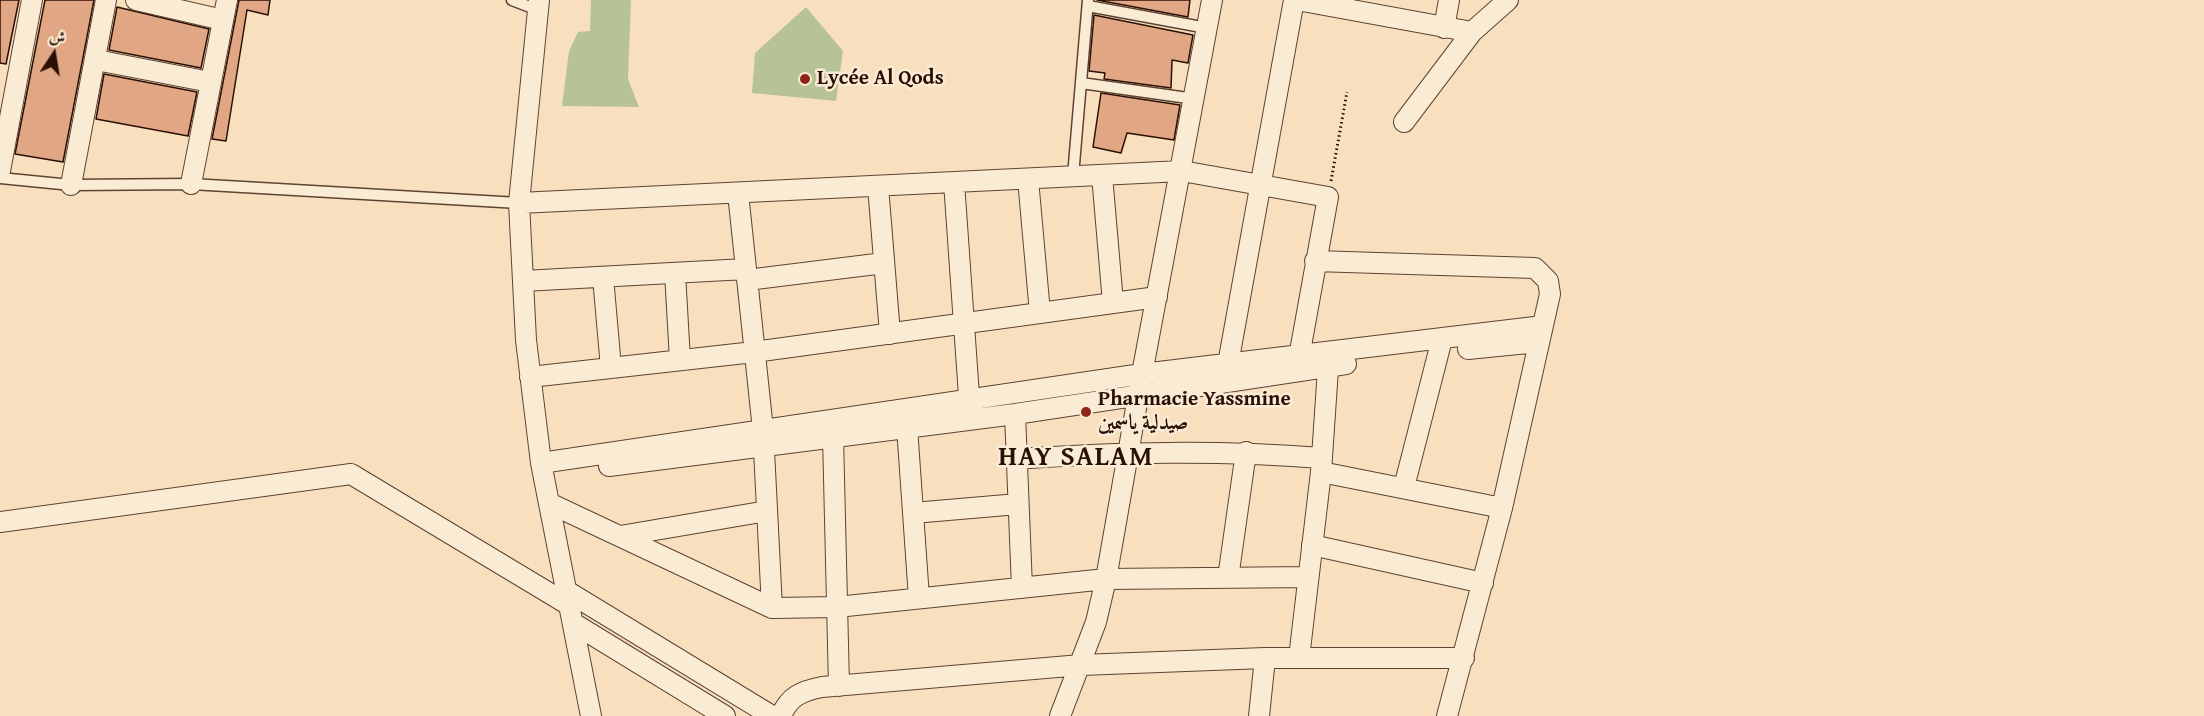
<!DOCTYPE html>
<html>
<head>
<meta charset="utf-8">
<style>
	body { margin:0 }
	#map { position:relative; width:2204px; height:716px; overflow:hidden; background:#f8e0be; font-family:"Gentium Book Plus",Amiri,serif }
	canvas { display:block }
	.north { position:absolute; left:24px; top:24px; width:60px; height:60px; -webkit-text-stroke:4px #faebd5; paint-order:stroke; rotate:12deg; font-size:16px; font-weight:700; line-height:24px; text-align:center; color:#2a0f04 }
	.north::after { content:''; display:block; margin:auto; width:21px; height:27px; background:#2a0f04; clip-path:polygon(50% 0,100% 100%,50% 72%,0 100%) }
</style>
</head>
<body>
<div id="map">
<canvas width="2204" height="716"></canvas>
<div class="north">ش</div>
</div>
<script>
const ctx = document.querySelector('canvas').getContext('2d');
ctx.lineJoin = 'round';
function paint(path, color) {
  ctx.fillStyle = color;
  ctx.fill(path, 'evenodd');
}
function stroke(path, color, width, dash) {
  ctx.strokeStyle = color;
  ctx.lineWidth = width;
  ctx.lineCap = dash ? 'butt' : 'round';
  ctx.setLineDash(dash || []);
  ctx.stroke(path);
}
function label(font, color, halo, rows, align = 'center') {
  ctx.font = font + ' "Gentium Book Plus",Amiri,serif';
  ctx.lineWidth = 5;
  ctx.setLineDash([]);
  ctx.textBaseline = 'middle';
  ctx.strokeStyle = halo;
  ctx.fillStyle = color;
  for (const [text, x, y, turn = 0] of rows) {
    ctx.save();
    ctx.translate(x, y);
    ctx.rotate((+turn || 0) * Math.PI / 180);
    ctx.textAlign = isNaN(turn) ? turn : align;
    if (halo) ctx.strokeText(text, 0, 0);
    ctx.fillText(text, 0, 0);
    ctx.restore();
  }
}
paint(new Path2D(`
	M 591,0 L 631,0 L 628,79 L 639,107 L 562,106 L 569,51 L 578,32 L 590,31 Z
	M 806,7 L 843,51 L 836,101 L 752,93 L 755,53 Z`), '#b7c396');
const building = new Path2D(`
	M 0,0 L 19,0 L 6,64 L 0,63 Z
	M 45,0 L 94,0 L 63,162 L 15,154 Z
	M 239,0 L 270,0 L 268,15 L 247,10 L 226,141 L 212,139 Z
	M 1097,0 L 1190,0 L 1188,17 Z
	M 117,7 L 209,29 L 201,68 L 109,50 Z
	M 1094,15 L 1193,35 L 1188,63 L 1172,60 L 1171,88 L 1104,79 L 1105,73 L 1089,71 Z
	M 104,74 L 197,92 L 188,136 L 96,119 Z
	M 1101,93 L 1180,105 L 1174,140 L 1127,133 L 1121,153 L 1093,147 Z`);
paint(building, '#e1a683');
stroke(building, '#2a0f04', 1.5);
const service = new Path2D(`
	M 512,0 L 538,10
	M 1088,6 L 1207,28
	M 1081,83 L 1195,99
	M 1073,176 L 1088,0
	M 0,178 L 71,185 L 191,184 L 519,203`);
const minor = new Path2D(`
	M 136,0 L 223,20
	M 539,0 L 519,203 L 526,340 L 541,463 L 591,716
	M 1297,0 L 1472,32
	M 1444,28 L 1449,0
	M 96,60 L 210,82
	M 1404,122 L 1472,32 L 1508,0
	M 0,171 L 32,0
	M 1102,175 L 1113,303
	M 1028,179 L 1040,313
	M 954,182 L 970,410
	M 191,184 L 227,0
	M 71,185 L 106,0
	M 878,186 L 890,334
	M 738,193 L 763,430 L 772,608
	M 519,203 L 1182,171 L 1328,197 L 1299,357
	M 1315,261 L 1535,268 L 1548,281 L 1550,294 L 1502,508 L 1447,716
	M 675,273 L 680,360
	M 603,277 L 611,368
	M 747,280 L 884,263
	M 523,281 L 746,269
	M 1468,349 L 1538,342
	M 1329,354 L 1321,472 L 1502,508
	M 1228,364 L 1294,0
	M 530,377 L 754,352 L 1157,297
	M 1015,414 L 1022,588
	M 907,427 L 919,598
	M 833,436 L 839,686
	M 1016,459 C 1121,452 1217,450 1322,458
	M 541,463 L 1142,374 L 1543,326
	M 609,466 L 1015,414 L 1346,364
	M 1404,487 L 1442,339
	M 549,503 L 772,608 L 837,607 L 1106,579 L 1308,577
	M 913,513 L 1018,504
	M 0,522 L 351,474 L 569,605
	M 620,536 L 767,511
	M 1312,545 L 1483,583
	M 1228,578 L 1246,452
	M 565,590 L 772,716
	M 573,623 L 725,716
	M 1299,658 L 1321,472
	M 781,716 C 789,696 802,691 822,687 L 1081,665 L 1265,658 L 1464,658
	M 1060,716 L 1096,622 L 1106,579 L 1142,374 L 1212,0
	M 1259,716 L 1265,658`);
stroke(service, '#5e4332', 13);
stroke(minor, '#5e4332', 22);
stroke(new Path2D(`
	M 1331,181 L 1347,92`), '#2a0f04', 3, [1.5, 3]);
stroke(service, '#faebd5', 10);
stroke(minor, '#faebd5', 20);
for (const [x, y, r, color] of [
	[805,79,6,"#8f2418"],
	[1086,412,6,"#8f2418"]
]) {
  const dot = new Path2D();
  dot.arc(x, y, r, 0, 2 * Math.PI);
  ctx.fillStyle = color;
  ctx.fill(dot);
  stroke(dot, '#faebd5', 2);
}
label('bold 21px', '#2a0f04', '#faebd5', [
	["Lycée Al Qods",817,79],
	["Pharmacie Yassmine",1098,400],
	["صيدلية ياسمين",1098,424]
], 'left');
ctx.letterSpacing = '1.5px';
label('bold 27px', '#2a0f04', '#faebd5', [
	["HAY SALAM",1076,458]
]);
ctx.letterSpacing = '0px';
</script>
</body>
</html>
